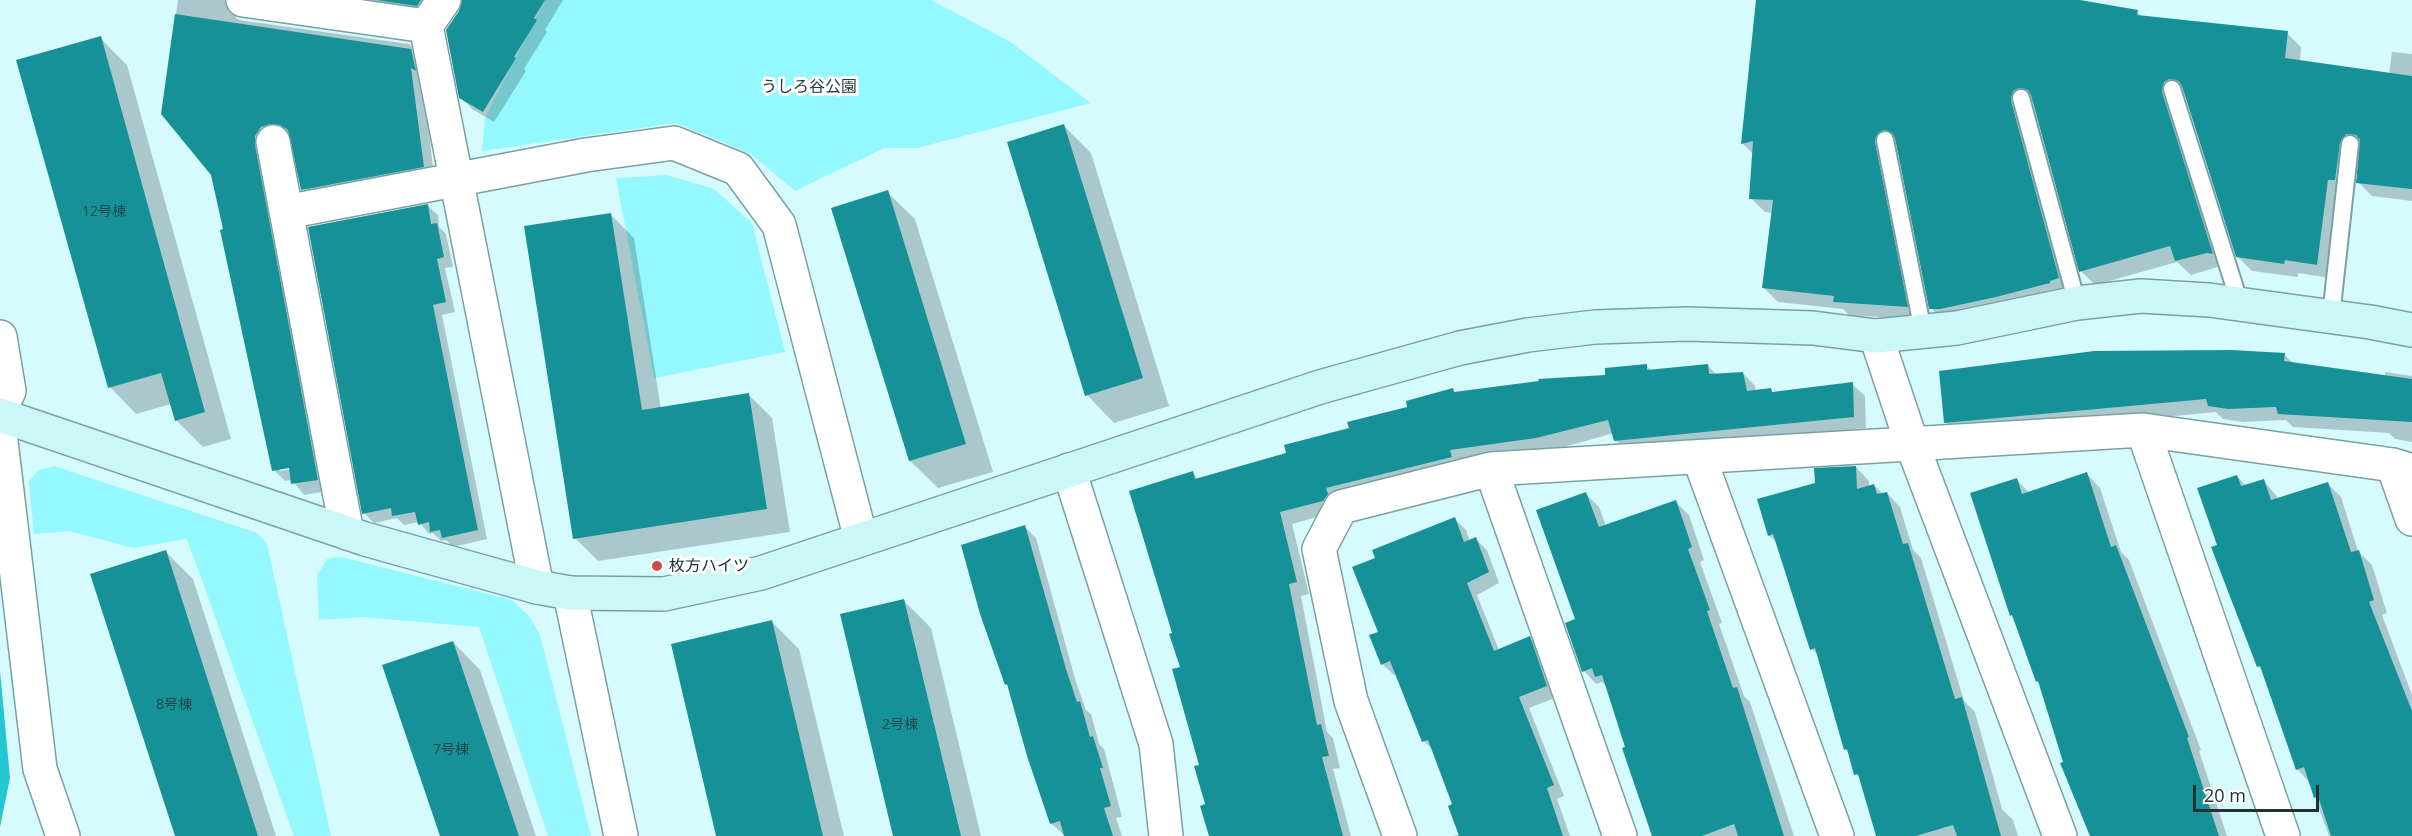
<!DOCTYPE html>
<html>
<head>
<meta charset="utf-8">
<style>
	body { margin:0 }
	#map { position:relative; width:2412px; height:836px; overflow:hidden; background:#d5fbfe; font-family:"Open Sans",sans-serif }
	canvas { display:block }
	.scale { position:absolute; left:2193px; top:785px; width:126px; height:27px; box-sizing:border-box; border:3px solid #223132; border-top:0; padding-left:8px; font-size:18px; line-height:21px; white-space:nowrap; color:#223132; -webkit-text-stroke:4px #fff; paint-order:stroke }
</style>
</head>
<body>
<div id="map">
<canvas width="2412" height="836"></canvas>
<div class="scale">20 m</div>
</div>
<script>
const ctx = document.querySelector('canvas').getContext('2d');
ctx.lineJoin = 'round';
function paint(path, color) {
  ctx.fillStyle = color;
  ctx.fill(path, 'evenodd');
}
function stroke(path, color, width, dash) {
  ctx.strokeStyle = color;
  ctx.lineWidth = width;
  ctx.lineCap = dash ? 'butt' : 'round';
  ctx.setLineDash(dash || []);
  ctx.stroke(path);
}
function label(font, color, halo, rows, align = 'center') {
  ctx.font = font + ' "Open Sans","Noto Sans JP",sans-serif';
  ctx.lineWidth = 6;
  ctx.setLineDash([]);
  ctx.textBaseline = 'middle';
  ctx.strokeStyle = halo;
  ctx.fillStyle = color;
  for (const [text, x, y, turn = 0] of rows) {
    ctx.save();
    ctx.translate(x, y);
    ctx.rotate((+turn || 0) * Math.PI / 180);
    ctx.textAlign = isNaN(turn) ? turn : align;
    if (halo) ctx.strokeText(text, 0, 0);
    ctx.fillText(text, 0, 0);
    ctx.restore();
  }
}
paint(new Path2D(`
	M 545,0 L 931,0 L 1009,41 L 1091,103 L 917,148 L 884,148 L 795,191 L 751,154 L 676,123 L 482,151 L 485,118 Z
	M 667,175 L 714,189 L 752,223 L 785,352 L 654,378 L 616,178 Z
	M 54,466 L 257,533 L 267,544 L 331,836 L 294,836 L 187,539 L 133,548 L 69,531 L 34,534 L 29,482 L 38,470 Z
	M 341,557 L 512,600 L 530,617 L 540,635 L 591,836 L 548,836 L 479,627 L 363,617 L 319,620 L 317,575 L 327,559 Z`), '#95f8ff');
paint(new Path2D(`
	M 0,671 L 10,778 L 0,827 Z`), '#25c6cf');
paint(new Path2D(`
	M 178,0 L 239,0 L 235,10 L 236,18 L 239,20 L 409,44 L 421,56 L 434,178 L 314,201 L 303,189 L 290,135 L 282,134 L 328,491 L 304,495 L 292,480 L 285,481 L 274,470 L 213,174 L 162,113 ZM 296,465 L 297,468 L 280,471 L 280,468 Z
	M 313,0 L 442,0 L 429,16 Z
	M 464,0 L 563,0 L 545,30 L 547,32 L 524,69 L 526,71 L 494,122 L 472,109 L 461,97 Z
	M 1758,0 L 2071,0 L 2137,12 L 2142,17 L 2287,33 L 2301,47 L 2300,62 L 2389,74 L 2392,52 L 2412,54 L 2412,201 L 2372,196 L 2358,182 L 2361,148 L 2353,157 L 2330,278 L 2298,273 L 2298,277 L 2252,271 L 2237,256 L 2186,93 L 2178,96 L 2221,266 L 2191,275 L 2177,262 L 2095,285 L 2081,271 L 2034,102 L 2032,102 L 2025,109 L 2072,292 L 1945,322 L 1931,308 L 1898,143 L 1889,150 L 1921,320 L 1849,315 L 1843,309 L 1778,302 L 1764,288 L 1773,213 L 1765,212 L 1751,198 L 1754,155 L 1742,143 Z
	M 100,38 L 127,65 L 231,439 L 203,447 L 176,420 L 171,404 L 136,414 L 110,387 Z
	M 1064,126 L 1091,153 L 1169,406 L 1114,423 L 1087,395 Z
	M 887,192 L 915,219 L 993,472 L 938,488 L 910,461 Z
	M 428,206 L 438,215 L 439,227 L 446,234 L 453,267 L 445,268 L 455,312 L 442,315 L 487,539 L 453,547 L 446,540 L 441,541 L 433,533 L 429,534 L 419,522 L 404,525 L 397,518 L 374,523 L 364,513 Z
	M 610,214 L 634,238 L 661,409 L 749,395 L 772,418 L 790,532 L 598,561 L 575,538 Z
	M 2284,354 L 2293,363 L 2385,377 L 2385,372 L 2412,376 L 2412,442 L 2395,439 L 2389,433 L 2293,427 L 2286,420 L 2243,422 L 2223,419 L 2216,412 L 1959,436 L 1946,422 Z
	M 1646,365 L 1652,371 L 1708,366 L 1717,375 L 1743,373 L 1755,386 L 1756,391 L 1771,390 L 1774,394 L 1852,384 L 1865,396 L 1866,428 L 1628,452 L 1616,440 L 1614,433 L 1292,524 L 1309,594 L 1301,596 L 1327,732 L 1333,738 L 1340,768 L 1333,769 L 1351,836 L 1210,836 L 1201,766 L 1174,634 L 1193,473 L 1199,480 L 1288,454 L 1453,390 L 1457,394 L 1607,376 Z
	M 1856,467 L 1869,481 L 1869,487 L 1874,485 L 1883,494 L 1887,493 L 1900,507 L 1913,550 L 1921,558 L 1964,701 L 1975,712 L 2002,809 L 2013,820 L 2018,836 L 1877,836 L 1861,779 L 1856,774 L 1850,754 L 1845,749 L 1819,656 L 1812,649 L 1778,544 L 1769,535 L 1816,484 Z
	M 2087,474 L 2100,488 L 2121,552 L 2129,560 L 2201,750 L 2199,751 L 2227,836 L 2090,836 L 2041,685 L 2037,681 L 2017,480 L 2029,493 Z
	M 2237,476 L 2246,486 L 2263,480 L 2279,499 L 2327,483 L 2341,497 L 2358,551 L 2372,565 L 2387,613 L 2382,615 L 2412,695 L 2412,836 L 2329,836 L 2310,783 L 2297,769 L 2263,671 L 2258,666 L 2219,546 Z
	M 1586,494 L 1599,507 L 1606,526 L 1676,502 L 1689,515 L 1704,560 L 1700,562 L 1722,623 L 1719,624 L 1744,696 L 1750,702 L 1794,836 L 1652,836 L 1607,687 L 1602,682 L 1596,684 L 1584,671 L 1577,620 Z
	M 1455,519 L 1466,530 L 1470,541 L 1476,539 L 1487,550 L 1499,583 L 1477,595 L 1499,650 L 1530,638 L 1541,649 L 1557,697 L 1529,708 L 1564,796 L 1557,799 L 1570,836 L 1454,836 L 1460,834 L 1454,805 L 1434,751 L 1424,741 L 1397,674 L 1394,675 L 1382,664 L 1377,559 Z
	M 1025,527 L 1036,538 L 1076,682 L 1086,710 L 1091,714 L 1099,744 L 1104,749 L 1122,817 L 1116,818 L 1122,836 L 1065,836 L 1052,824 L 1010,688 L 1006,684 Z
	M 165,551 L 193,579 L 276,836 L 176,836 Z
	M 903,600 L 931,628 L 981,836 L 894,836 Z
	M 772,622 L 799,649 L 844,836 L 718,836 Z
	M 453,642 L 480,670 L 536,836 L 442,836 Z`), '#0003');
paint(new Path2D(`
	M 376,0 L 421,0 L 417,6 Z
	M 462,0 L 545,0 L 534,18 L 537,20 L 514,57 L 516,58 L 483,112 L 459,98 L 446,30 L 459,11 Z
	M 1756,0 L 2080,0 L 2138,10 L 2137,15 L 2288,31 L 2285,58 L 2412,76 L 2412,189 L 2356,183 L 2360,140 L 2356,135 L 2346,134 L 2340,143 L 2335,180 L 2328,180 L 2317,265 L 2285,260 L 2284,264 L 2236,257 L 2182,86 L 2179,81 L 2169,79 L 2164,82 L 2162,92 L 2213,254 L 2207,253 L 2175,261 L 2170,246 L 2079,272 L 2031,95 L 2028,90 L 2019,88 L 2013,91 L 2011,101 L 2059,278 L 2050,281 L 2050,283 L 1996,297 L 1940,309 L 1929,309 L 1895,138 L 1892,133 L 1884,130 L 1878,133 L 1875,142 L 1908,307 L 1833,302 L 1834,296 L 1762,288 L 1773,200 L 1749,199 L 1753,141 L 1741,144 Z
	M 175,14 L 411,49 L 416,71 L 411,68 L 424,167 L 301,190 L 288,130 L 280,125 L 270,124 L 261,127 L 255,136 L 255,145 L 318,480 L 291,484 L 289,468 L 272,471 L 220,230 L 223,229 L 211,175 L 161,114 Z
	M 101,36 L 205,412 L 175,421 L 161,373 L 108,388 L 16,60 Z
	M 1064,124 L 1143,378 L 1085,396 L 1007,142 Z
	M 888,190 L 966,444 L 909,461 L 831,208 Z
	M 428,204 L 431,224 L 437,223 L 444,257 L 437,259 L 446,302 L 433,305 L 478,530 L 442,538 L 440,530 L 430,532 L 429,522 L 418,525 L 415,512 L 392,516 L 391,508 L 362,514 L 308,227 Z
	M 611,213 L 642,410 L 749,393 L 767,509 L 573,539 L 524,226 Z
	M 2231,350 L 2285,353 L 2284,361 L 2412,379 L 2412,422 L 2278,414 L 2276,407 L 2228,409 L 2208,406 L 2206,399 L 1944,423 L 1939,371 L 2094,351 Z
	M 1647,364 L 1647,370 L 1708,364 L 1709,374 L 1743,372 L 1747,391 L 1771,388 L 1772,392 L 1853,382 L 1854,417 L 1614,441 L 1608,420 L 1536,438 L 1450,450 L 1452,457 L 1326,488 L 1328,494 L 1323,501 L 1280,512 L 1297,582 L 1289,584 L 1317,725 L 1321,724 L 1329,756 L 1322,757 L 1343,836 L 1209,836 L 1200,806 L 1205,804 L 1194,766 L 1199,765 L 1172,669 L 1180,667 L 1169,634 L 1172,633 L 1129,491 L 1193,471 L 1195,479 L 1286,453 L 1284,445 L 1349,428 L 1347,422 L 1407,407 L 1406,401 L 1453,388 L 1454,392 L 1539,381 L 1538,379 L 1605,375 L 1605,368 Z
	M 1856,466 L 1857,489 L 1874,484 L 1877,494 L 1887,492 L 1903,544 L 1908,543 L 1955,699 L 1962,697 L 2001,836 L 1957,836 L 1953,825 L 1916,836 L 1876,836 L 1858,774 L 1854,775 L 1847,749 L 1844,750 L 1815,648 L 1810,650 L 1773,534 L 1768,536 L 1757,499 L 1815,483 L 1814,468 Z
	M 2087,472 L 2111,547 L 2116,545 L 2189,737 L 2187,738 L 2219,836 L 2090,836 L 2060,763 L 2063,762 L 2038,681 L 2036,682 L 2012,615 L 2010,616 L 1970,493 L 2017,478 L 2022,494 Z
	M 2237,475 L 2241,486 L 2264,479 L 2271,500 L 2328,482 L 2351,552 L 2359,550 L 2374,600 L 2369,602 L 2412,711 L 2412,836 L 2331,836 L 2318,796 L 2314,798 L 2304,767 L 2296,770 L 2260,666 L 2257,667 L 2211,547 L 2217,545 L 2197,488 Z
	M 1586,492 L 1599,527 L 1676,500 L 1692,547 L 1688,549 L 1710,610 L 1707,611 L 1733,688 L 1737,687 L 1784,836 L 1738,836 L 1734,824 L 1702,836 L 1652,836 L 1622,748 L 1625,747 L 1602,675 L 1595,677 L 1592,668 L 1582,672 L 1565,623 L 1575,619 L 1536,510 Z
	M 1455,517 L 1464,542 L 1476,537 L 1489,572 L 1467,583 L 1494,651 L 1530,636 L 1547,686 L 1519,697 L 1554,785 L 1547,788 L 1563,836 L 1459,836 L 1448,806 L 1452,804 L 1428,740 L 1422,742 L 1390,661 L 1381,665 L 1369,635 L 1378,632 L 1352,567 L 1375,558 L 1372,550 Z
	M 1025,525 L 1066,669 L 1077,702 L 1080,701 L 1090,737 L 1093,736 L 1103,768 L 1100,768 L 1111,806 L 1104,808 L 1113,836 L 1064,836 L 1060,821 L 1050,824 L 1027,756 L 1007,684 L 1005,685 L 980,614 L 961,545 Z
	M 166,550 L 258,836 L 175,836 L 90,574 Z
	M 904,599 L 961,836 L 893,836 L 840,614 Z
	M 772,620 L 823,836 L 716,836 L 671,644 Z
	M 453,641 L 519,836 L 440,836 L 382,665 Z`), '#179198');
const lane = new Path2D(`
	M 2172,89 L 2240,304
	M 2021,98 L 2077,303
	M 1885,140 L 1923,331
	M 2331,316 L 2350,144`);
const street = new Path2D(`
	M 243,0 L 426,26 L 537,587
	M 426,26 L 444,0
	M 273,142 L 347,533
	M 286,212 L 586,155 L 674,143 L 738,169 L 779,225 L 861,539
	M 1876,336 L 1912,444 L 2060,836
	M 0,337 L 9,391 L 0,410
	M 2143,430 L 2283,836
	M 0,433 L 40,769 L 63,836
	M 1699,457 L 1837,836
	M 2393,465 L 2412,519
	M 1491,469 L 1620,836
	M 1069,470 L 1156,744 L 1166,836
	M 570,593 L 621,836
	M 1400,836 L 1351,701 L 1319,549 L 1341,507 L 1491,469 L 2143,430 L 2393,465 L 2412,471`);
const secondary = new Path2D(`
	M 0,415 L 365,539 L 537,587 L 570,593 L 664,594 L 761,573 L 1320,387 L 1460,348 L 1528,335 L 1595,327 L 1687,324 L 1813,328 L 1876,336 L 1957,328 L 2077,303 L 2141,296 L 2209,300 L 2370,322 L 2412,330`);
stroke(lane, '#7ba0a2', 20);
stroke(street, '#7ba0a2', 36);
stroke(secondary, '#7ba0a2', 36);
stroke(lane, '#fff', 16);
stroke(street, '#fff', 33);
stroke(secondary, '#cbf7f9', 33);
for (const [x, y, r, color] of [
	[657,566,6,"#d5454d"]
]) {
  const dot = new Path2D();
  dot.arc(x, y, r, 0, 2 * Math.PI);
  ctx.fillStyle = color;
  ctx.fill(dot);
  stroke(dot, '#fff', 2);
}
label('14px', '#1f494c', null, [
	["12号棟",104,212],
	["8号棟",174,705],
	["2号棟",900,725],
	["7号棟",451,750]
]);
label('16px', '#233c3d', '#fff', [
	["うしろ谷公園",809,87]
]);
label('16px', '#223132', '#fff', [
	["枚方ハイツ",669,566]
], 'left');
</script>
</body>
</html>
